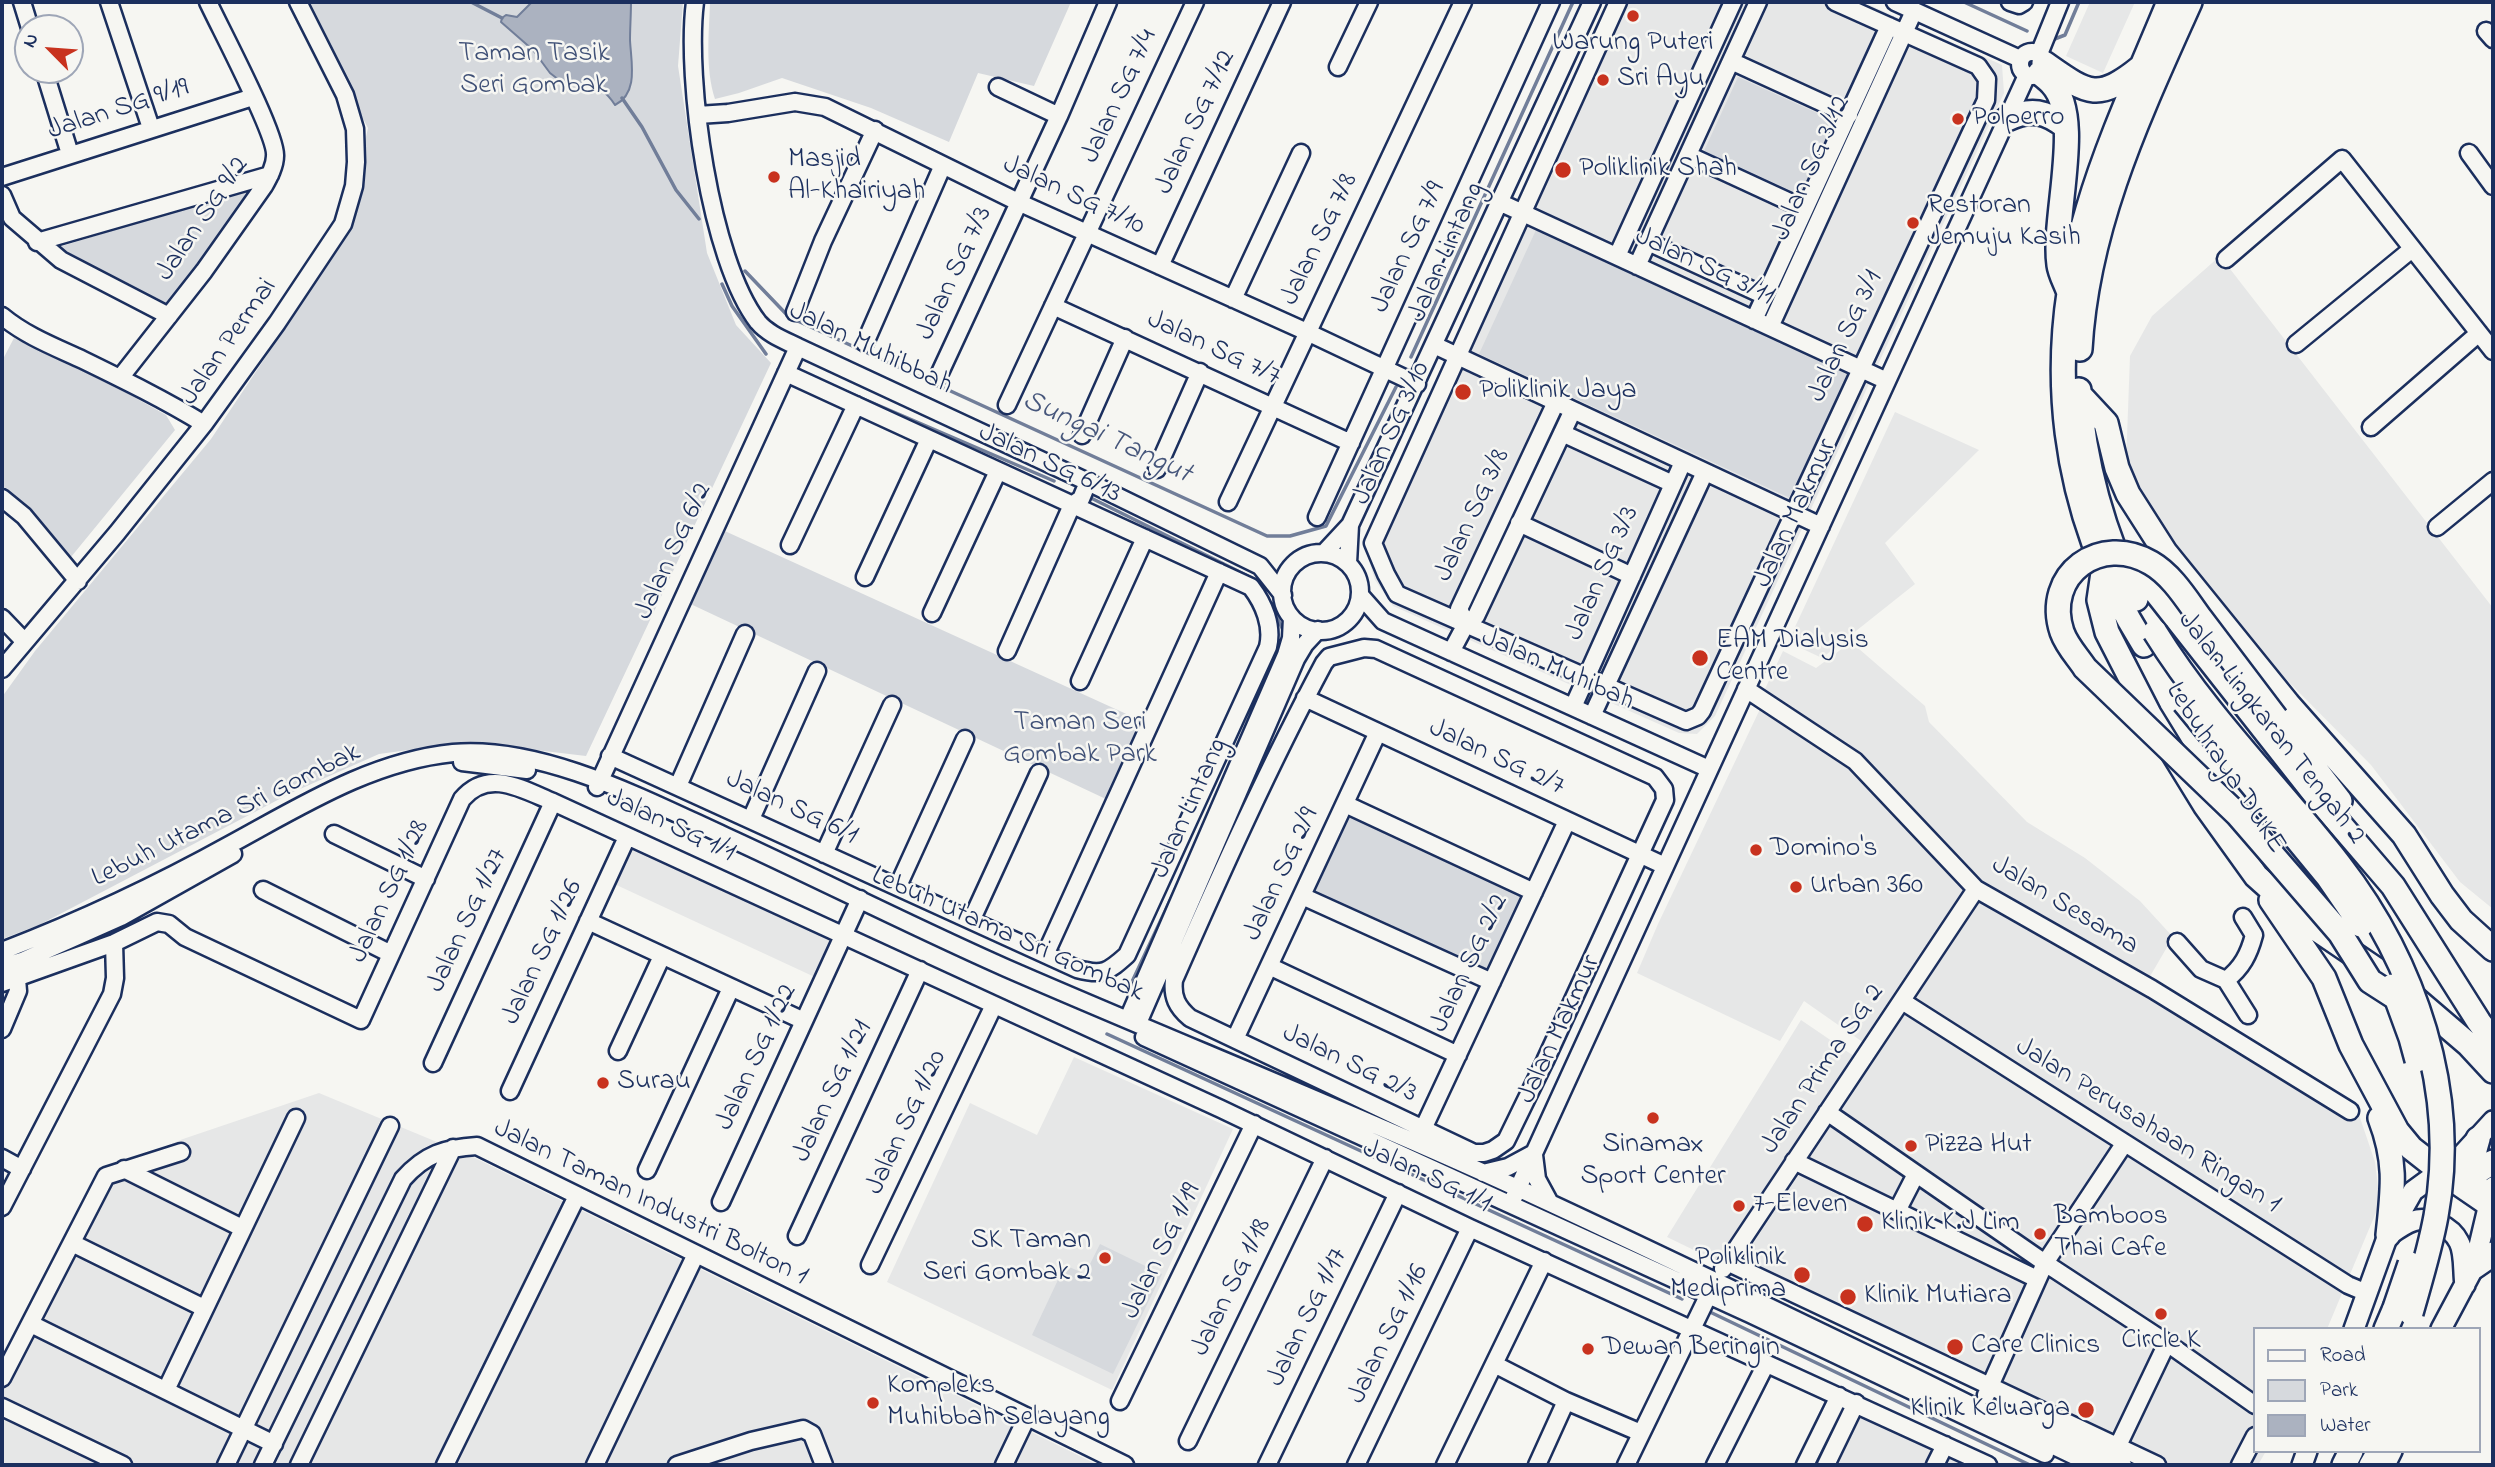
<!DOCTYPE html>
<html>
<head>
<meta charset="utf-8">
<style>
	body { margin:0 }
	#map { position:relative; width:2495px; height:1467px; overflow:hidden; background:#f6f6f2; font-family:"Indie Flower",sans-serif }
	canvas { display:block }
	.frame { position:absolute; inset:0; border:4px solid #1b2f5e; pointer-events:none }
	.legend { position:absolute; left:2253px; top:1327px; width:228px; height:126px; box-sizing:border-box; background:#f6f6f2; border:2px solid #9ea6b7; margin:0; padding:9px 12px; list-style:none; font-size:21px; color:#1b2f5e }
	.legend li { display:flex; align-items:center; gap:14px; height:35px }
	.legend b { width:35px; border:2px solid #9ea6b7 }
	.north { position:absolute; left:14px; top:14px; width:70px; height:70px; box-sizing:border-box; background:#f6f6f2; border:2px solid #9ea6b7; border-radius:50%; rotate:295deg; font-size:19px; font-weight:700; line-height:28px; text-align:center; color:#1b2f5e }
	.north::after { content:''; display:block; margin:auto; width:24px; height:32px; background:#c8321e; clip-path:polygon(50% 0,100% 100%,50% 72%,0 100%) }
</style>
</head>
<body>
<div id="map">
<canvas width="2495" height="1467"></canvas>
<div class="frame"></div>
<ul class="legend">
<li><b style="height:9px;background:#f6f6f2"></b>Road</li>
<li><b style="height:19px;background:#d6d9dd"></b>Park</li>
<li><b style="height:19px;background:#abb2c0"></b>Water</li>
</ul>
<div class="north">N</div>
</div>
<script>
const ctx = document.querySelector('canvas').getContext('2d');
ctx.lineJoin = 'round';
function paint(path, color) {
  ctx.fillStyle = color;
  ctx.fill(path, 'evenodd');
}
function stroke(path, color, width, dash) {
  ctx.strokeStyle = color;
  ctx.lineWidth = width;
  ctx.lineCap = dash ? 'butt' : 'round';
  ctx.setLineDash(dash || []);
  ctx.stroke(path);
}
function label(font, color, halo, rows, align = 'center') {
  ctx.font = font + ' "Indie Flower",sans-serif';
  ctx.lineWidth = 5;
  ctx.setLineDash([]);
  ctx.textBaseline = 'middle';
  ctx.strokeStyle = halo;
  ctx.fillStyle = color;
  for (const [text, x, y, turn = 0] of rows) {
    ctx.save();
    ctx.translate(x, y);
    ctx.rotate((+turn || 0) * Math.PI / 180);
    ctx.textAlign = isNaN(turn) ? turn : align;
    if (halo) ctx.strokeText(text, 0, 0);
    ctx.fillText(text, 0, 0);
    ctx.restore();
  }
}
paint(new Path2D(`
	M 1615,2 L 1863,2 L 2002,65 L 2004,93 L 1715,716 L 1697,734 L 1679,733 L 1393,606 L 1375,580 L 1364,545 Z
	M 2090,2 L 2135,2 L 2103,73 L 2066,56 Z
	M 2220,256 L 2493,608 L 2493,909 L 2460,882 L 2371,765 L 2271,664 L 2161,531 L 2126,464 L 2130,356 L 2152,316 Z
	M 1895,412 L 1979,450 L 1885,543 L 1915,584 L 1822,658 L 1788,642 Z
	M 1851,642 L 1925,706 L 1929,722 L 2027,822 L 2085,858 L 2140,901 L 2173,937 L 2149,978 L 2356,1106 L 2375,1162 L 2380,1203 L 2327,1329 L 2255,1329 L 2255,1451 L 2266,1451 L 2258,1465 L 2136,1465 L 1667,1237 L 1801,1020 L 1870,1067 L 1988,888 L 1859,753 L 1765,689 L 1783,651 L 1816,668 Z
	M 1760,709 L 1846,764 L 1967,891 L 1864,1043 L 1804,1001 L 1780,1041 L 1637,973 L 1658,924 Z
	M 628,843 L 838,939 L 819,979 L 610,882 Z
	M 1074,1057 L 1233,1129 L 1112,1390 L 887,1282 L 970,1103 L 1037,1135 Z
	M 319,1093 L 473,1157 L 1098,1465 L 2,1465 L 2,1357 L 100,1174 L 183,1139 Z
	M 1842,1399 L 1982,1465 L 1810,1465 Z`), '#e6e7e7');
paint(new Path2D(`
	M 300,2 L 683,2 L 678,66 L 707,253 L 736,325 L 771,363 L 586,756 L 468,742 L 379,754 L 291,793 L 39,925 L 2,939 L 2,697 L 35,651 L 211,439 L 287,325 L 281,320 L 347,222 L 368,128 Z
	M 710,2 L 1071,2 L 1034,86 L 978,73 L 949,142 L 871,108 L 782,78 L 739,93 L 715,99 C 705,68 709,34 710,2 Z
	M 1738,77 L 1837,122 L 1803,196 L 1704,151 Z
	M 252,188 L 167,306 L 59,247 Z
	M 1536,230 L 1850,374 L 1792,499 L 1479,354 Z
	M 14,338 L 116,387 L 166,415 L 175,430 L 71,557 L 33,511 L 2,485 L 2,361 Z
	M 716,527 L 1144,722 L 1108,800 L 682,600 Z
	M 1345,804 L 1534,892 L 1492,982 L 1302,896 Z
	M 1100,1244 L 1162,1274 L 1113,1374 L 1032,1335 L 1065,1265 L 1085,1274 Z`), '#d6d9dd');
const water = new Path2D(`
	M 532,2 L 631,2 C 631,15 630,28 630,40 C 631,62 639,93 615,105 C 609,95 603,91 595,84 L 570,84 L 559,80 L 550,73 L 533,50 L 501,22 L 502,18 L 506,15 L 517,17 Z`);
paint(water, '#abb2c0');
stroke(water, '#717e99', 2);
stroke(new Path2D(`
	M 471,2 L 502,18
	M 1964,2 L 2027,31
	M 2052,40 L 2065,35 L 2079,2
	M 622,98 L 642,127 L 676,190 L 699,219
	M 745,271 L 789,317 L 1267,536 L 1290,536 L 1326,526 L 1396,387
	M 722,284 L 732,306 L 766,354
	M 1411,357 L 1573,2
	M 824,382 L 1054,481
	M 1087,496 L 1256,580 L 1266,596
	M 1270,603 L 1284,632
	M 1131,984 L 1188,862
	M 1107,1034 L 1682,1299
	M 1710,1312 L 2030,1465`), '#717e99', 3.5);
const minor = new Path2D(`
	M 22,2 L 30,28
	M 109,2 L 151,128
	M 695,2 C 685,79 710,260 758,322 C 768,334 784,340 798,347 L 1088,482 L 1260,566 L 1283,595
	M 1618,2 L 1373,543 L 1386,574 L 1397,594 L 1686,721 L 1698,716 L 1702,711 L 1986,100 L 1987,79 L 1978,66 L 1835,2
	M 1895,2 L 2020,59
	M 2010,2 L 2019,5 L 2024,2
	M 2486,31 L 2493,39
	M2020 64a12 12 0 1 1 24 0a12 12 0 1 1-24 0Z
	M 2039,54 L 2060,2
	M 1731,61 L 1849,115
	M 1338,67 L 1369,2
	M 44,70 L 70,154
	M 998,87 L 1059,116
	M 698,115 L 728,113 L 795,102 L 825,107 L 1018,202 L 1307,332 L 1417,384
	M 2469,153 L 2493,186
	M 1688,155 L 1805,209
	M 2,177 L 253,97
	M 2,195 L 12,218 L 61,260 L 169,316
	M 1499,202 L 1887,381
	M 37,242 L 270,175
	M 1648,242 L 1765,296
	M 1617,256 L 1733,2
	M 2226,259 L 2342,159 L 2493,351
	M 1160,266 L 1282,2
	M 1637,266 L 1758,2
	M 1233,299 L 1301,153
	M 1053,306 L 1351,443
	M 795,312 L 823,241 L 875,130
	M 2,316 C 26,336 55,347 83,360 C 124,380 165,400 204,424
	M 1754,320 L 1889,26
	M 1770,327 L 1914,11
	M 865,343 L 943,165
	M 2296,344 L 2412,249
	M 1434,345 L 1821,526
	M 938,377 L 1059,116 L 1108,2
	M 120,378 L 204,271 L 264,186 C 269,177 275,166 275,156 C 277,135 220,28 208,2
	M 1007,405 L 1195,2
	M 2371,427 L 2479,333
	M 1562,433 L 1673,484
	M 1082,435 L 1125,338
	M 1157,469 L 1200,372
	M 2,498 L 24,516 L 78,581
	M 1228,502 L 1463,2
	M 1317,517 L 1551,2
	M 1519,523 L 1632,576
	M 2437,527 L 2493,481
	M 790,545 L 856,405
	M 1324,553 L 1350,525 L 1592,2
	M1282 592a39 39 0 1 1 78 0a39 39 0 1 1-78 0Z
	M 1348,563 L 1350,525
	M 865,577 L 929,439
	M 1360,595 L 1383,621 L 1709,769
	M 932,613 L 998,471
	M 2,618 L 25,642
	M 1466,624 L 1459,609 L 1556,402
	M 1364,648 L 1376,649 L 1655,777 L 1664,789 L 1665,800 L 1545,1061 L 1506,1141 L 1493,1150 L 1484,1153 L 1474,1153 L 1190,1018 C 1177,1007 1172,997 1174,980 C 1221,873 1269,766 1324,663 L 1329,657 Z
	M 1007,651 L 1072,505 L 1081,499 L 1088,482
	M 1451,652 L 1466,624 L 1476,616 L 1573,410
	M 2,669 L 117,533 L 204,424 L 277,323 L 343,224 L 354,186 L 356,162 L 355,129 L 345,95 L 298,2
	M 1080,681 L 1145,538
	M 1746,689 L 1855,761 L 1976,889 L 2152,989 L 2350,1111
	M 1305,698 L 1665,866
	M 1573,707 L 1683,462
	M 1592,716 L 1705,472
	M 610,756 L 1077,969 C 1103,976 1108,972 1127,955 L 1268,647 C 1273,626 1264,604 1251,587 L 786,373
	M 462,762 L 527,770
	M 678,786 L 745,634
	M 597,787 L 798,347
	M 1345,804 L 1534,892
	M 751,819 L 817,671
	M 334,834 L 426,879
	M 824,854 L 892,705
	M 898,886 L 965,739
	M 263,890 L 391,954
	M 1302,896 L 1492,982
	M 972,919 L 1039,773
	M 588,921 L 804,1021
	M 2177,942 L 2201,969 L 2226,980 L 2248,1015
	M 2,951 C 80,921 157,885 231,844 C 301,806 372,761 453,753 C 542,745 646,800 725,836 C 819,879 911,926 1006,968 C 1178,1043 1353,1112 1524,1191 C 1652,1250 1780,1312 1908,1374 C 1970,1404 2031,1436 2094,1465
	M 1046,953 L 1219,572
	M 1269,966 L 1458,1055
	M 2,967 L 22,961 L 121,917 L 233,854
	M 2226,980 C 2242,968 2249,954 2254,935 L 2243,917
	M 2,983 L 114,943 L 157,922 L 169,924 L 185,937 L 361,1020 L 462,799 C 488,768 522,789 553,802 L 1221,1109 L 1470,1228 L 1988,1465
	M 1902,1001 L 2348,1285 L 2367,1293
	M 1128,1019 L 1286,655 L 1291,638 L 1292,618
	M 1138,1023 L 1296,659 L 1305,644 L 1318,630
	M 2,1029 L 18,991 L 17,979
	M 1144,1037 L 1750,1314 L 2045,1454
	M 1235,1039 L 1378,732
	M 618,1051 L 662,956
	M 433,1063 L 553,802
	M 510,1091 L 627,837
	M 1827,1112 L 2045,1263 L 2167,1343 L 2255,1405
	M 1423,1129 L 1567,821
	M 1534,1155 L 1537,1179 L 1550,1203
	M 2,1158 L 22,1169
	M 1794,1161 L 2037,1279
	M 124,1169 L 242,1228
	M 647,1170 L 731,988
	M 1483,1173 L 1508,1167 L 1534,1153
	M 1514,1197 L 2027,75
	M 721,1202 L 860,899
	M 2,1207 L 112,994 L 115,978 L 114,943
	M 1897,1211 L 1916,1174
	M 797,1236 L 920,970
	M 72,1243 L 204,1308
	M 1727,1262 L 2157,1465
	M 870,1265 L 994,1005
	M 1723,1269 L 1976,889
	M 31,1324 L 274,1444
	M 1494,1364 L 1566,1401 L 1641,1433
	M 2,1378 L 106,1176 L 181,1152
	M 166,1390 L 296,1118
	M 1986,1395 L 2045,1263 L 2124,1144
	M 1120,1401 L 1254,1124
	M 2,1407 L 123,1465
	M 2009,1415 L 2018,1417 L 2123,1465
	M 1188,1441 L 1325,1158
	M 2114,1454 L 2167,1343
	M 226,1465 L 390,1126
	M 263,1465 L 403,1179 C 425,1154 445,1148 477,1146 L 1125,1465
	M 299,1465 L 453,1148
	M 445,1465 L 577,1196
	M 595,1465 L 696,1254
	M 677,1465 L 751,1441 L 803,1429 L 812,1434 L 824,1465
	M 1004,1465 L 1027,1417
	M 1267,1465 L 1398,1193
	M 1356,1465 L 1470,1228
	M 1445,1465 L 1544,1261
	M 1537,1465 L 1566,1401
	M 1626,1465 L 1708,1296
	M 1715,1465 L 1766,1364
	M 1805,1465 L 1839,1396
	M 1826,1465 L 1856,1403
	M 1935,1465 L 1945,1445
	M 2240,1465 L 2255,1436`);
const major = new Path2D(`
	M 2389,1235 C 2396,1230 2404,1224 2413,1221 C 2429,1216 2451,1226 2459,1242 C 2465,1253 2463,1272 2465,1285
	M 2354,1329 L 2388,1235 L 2413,1191 L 2461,1156 L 2493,1121
	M 2441,1329 L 2474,1267 L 2493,1187
	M 2302,1465 L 2307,1451
	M 2369,1465 L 2377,1451
	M 2385,1465 L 2392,1451`);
const highway = new Path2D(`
	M 2044,63 C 2087,93 2097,103 2141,67
	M 2040,73 C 2044,77 2049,80 2052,84 C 2084,118 2052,218 2059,265 C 2060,273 2065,282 2068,290
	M 2007,119 C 2031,108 2046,111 2066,127
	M 2080,349 C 2087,224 2140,114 2190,2
	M 2079,390 C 2083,461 2104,536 2136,599
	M 2079,394 L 2106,423 L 2117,468 L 2128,494 L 2165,552 L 2288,704 L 2404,835 L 2442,895 L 2461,920 L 2493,949
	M 2104,566 L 2099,600 L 2107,632 L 2149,714 L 2205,805 L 2256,876 L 2312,926 L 2399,985 L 2468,1044 L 2493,1071
	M 2125,575 L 2155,591 L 2321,802 L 2393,886 L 2479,1022 L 2493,1041
	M 2144,645 C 2060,511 2042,360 2088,209 C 2109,138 2141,70 2169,2
	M 2276,718 L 2340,801
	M 2271,900 L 2324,978 L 2351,1045 L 2397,1131 L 2411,1148 L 2439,1170 L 2493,1207
	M 2380,1118 C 2397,1162 2393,1189 2388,1235
	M 2478,1139 C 2471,1162 2469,1180 2485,1199
	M 2458,1176 L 2472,1175 L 2493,1162
	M 2474,1267 L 2493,1254
	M 2386,1329 L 2395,1308
	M 2344,1465 L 2351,1451`);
stroke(minor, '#1b2f5e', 21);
stroke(major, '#1b2f5e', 24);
stroke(highway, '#1b2f5e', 28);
stroke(minor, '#f6f6f2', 16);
stroke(major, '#f6f6f2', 19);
stroke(highway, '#f6f6f2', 23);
const highwayBridge = new Path2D(`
	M 2155,632 C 2207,716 2278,786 2339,864 C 2415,962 2459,1092 2436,1216 C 2430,1249 2420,1281 2411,1313
	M 2184,702 L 2328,877 L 2361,925
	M 2276,718 C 2251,685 2226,652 2201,619 C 2187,600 2172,575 2151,563 C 2101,533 2043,574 2062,632 C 2067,646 2077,656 2085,668 L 2238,815 L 2340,933 L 2370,981 L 2398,999
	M 2392,986 L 2411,1038 L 2417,1060
	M 2395,1308 L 2410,1264`);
stroke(highwayBridge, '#1b2f5e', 28, []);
stroke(highwayBridge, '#f6f6f2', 23);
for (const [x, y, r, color] of [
	[1633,16,7,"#c8321e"],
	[1603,80,7,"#c8321e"],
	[1958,119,7,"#c8321e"],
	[1563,170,9,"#c8321e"],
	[774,177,7,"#c8321e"],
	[1913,223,7,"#c8321e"],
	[1463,392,9,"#c8321e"],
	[1700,658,9,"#c8321e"],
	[1756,850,7,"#c8321e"],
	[1796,887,7,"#c8321e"],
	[603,1083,7,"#c8321e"],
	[1653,1118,7,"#c8321e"],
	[1911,1146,7,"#c8321e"],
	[1739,1206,7,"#c8321e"],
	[1865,1224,9,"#c8321e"],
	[2040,1234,7,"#c8321e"],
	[1105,1258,7,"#c8321e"],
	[1802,1275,9,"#c8321e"],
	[1848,1297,9,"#c8321e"],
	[2161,1314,7,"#c8321e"],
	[1955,1347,9,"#c8321e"],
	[1588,1349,7,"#c8321e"],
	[873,1403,7,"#c8321e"],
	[2086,1410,9,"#c8321e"]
]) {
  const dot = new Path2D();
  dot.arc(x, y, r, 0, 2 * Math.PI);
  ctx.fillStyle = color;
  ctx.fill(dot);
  stroke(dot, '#f6f6f2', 2.5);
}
label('28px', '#1b2f5e', '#f6f6f2', [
	["Warung Puteri",1633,44,"center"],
	["Sri Ayu",1617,80],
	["Polperro",1972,119],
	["Masjid",788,161],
	["Al-Khairiyah",788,193],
	["Poliklinik Shah",1579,170],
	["Restoran",1927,207],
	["Jemuju Kasih",1927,239],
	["Poliklinik Jaya",1479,392],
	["EAM Dialysis",1716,642],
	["Centre",1716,674],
	["Domino's",1770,850],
	["Urban 360",1810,887],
	["Surau",617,1083],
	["Sinamax",1653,1146,"center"],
	["Sport Center",1653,1178,"center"],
	["Pizza Hut",1925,1146],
	["7-Eleven",1753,1206],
	["Bamboos",2054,1218],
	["Thai Cafe",2054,1250],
	["Klinik K.J Lim",1881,1224],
	["SK Taman",1091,1242,"right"],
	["Seri Gombak 2",1091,1274,"right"],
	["Poliklinik",1786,1259,"right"],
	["Mediprima",1786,1291,"right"],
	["Klinik Mutiara",1864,1297],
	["Circle K",2161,1342,"center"],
	["Care Clinics",1971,1347],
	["Dewan Beringin",1602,1349],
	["Kompleks",887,1387],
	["Muhibbah Selayang",887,1419],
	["Klinik Keluarga",2070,1410,"right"]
], 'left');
label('28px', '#405177', '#f6f6f2', [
	["Taman Tasik",534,55],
	["Seri Gombak",534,87],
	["Taman Seri",1080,724],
	["Gombak Park",1080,756]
]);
label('28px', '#1b2f5e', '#f6f6f2', [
	["Jalan SG 7/4",1121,97,-65],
	["Jalan SG 9/19",119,111,-18],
	["Jalan SG 7/12",1197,123,-65],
	["Jalan SG 3/12",1813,169,-66],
	["Jalan SG 7/10",1073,197,25],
	["Jalan SG 9/2",204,220,-56],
	["Jalan SG 7/8",1321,240,-64],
	["Jalan SG 7/9",1410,248,-65],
	["Jalan Lintang",1448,253,-66],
	["Jalan SG 3/11",1704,268,25],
	["Jalan SG 7/3",956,274,-65],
	["Jalan SG 3/1",1847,337,-65],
	["Jalan Permai",230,343,-55],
	["Jalan Muhibbah",870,350,26],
	["Jalan SG 7/7",1213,350,25],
	["Jalan SG 3/10",1393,434,-66],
	["Jalan SG 6/13",1049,465,25],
	["Jalan Makmur",1797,514,-65],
	["Jalan SG 3/8",1474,516,-65],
	["Jalan SG 6/2",675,552,-65],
	["Jalan SG 3/3",1604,574,-66],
	["Jalan Muhibah",1557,671,24],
	["Jalan Lingkaran Tengah 2",2270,729,52],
	["Jalan SG 2/7",1496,759,25],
	["Lebuhraya DUKE",2224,769,57],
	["Jalan SG 6/1",791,809,25],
	["Jalan Lintang",1191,809,-66],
	["Lebuh Utama Sri Gombak",227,817,-26],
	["Jalan SG 1/1",670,827,25],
	["Jalan SG 2/9",1283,875,-65],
	["Jalan SG 1/28",391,892,-65],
	["Jalan Sesama",2064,907,31],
	["Jalan SG 1/27",469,921,-65],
	["Lebuh Utama Sri Gombak",1007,936,24],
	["Jalan SG 1/26",544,953,-65],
	["Jalan SG 2/2",1471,964,-65],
	["Jalan Makmur",1561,1030,-65],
	["Jalan SG 1/22",758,1058,-65],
	["Jalan SG 2/3",1349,1065,26],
	["Jalan Prima SG 2",1824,1070,-56],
	["Jalan SG 1/21",834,1092,-65],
	["Jalan SG 1/20",908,1123,-65],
	["Jalan Perusahaan Ringan 1",2147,1127,32],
	["Jalan SG 1/1",1426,1178,25],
	["Jalan Taman Industri Bolton 1",650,1204,26],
	["Jalan SG 1/19",1163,1252,-64],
	["Jalan SG 1/18",1233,1288,-64],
	["Jalan SG 1/17",1309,1318,-64],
	["Jalan SG 1/16",1390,1335,-64]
]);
label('italic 30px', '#46567b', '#f6f6f2', [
	["Sungai Tangut",1106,439,25]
]);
</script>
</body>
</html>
